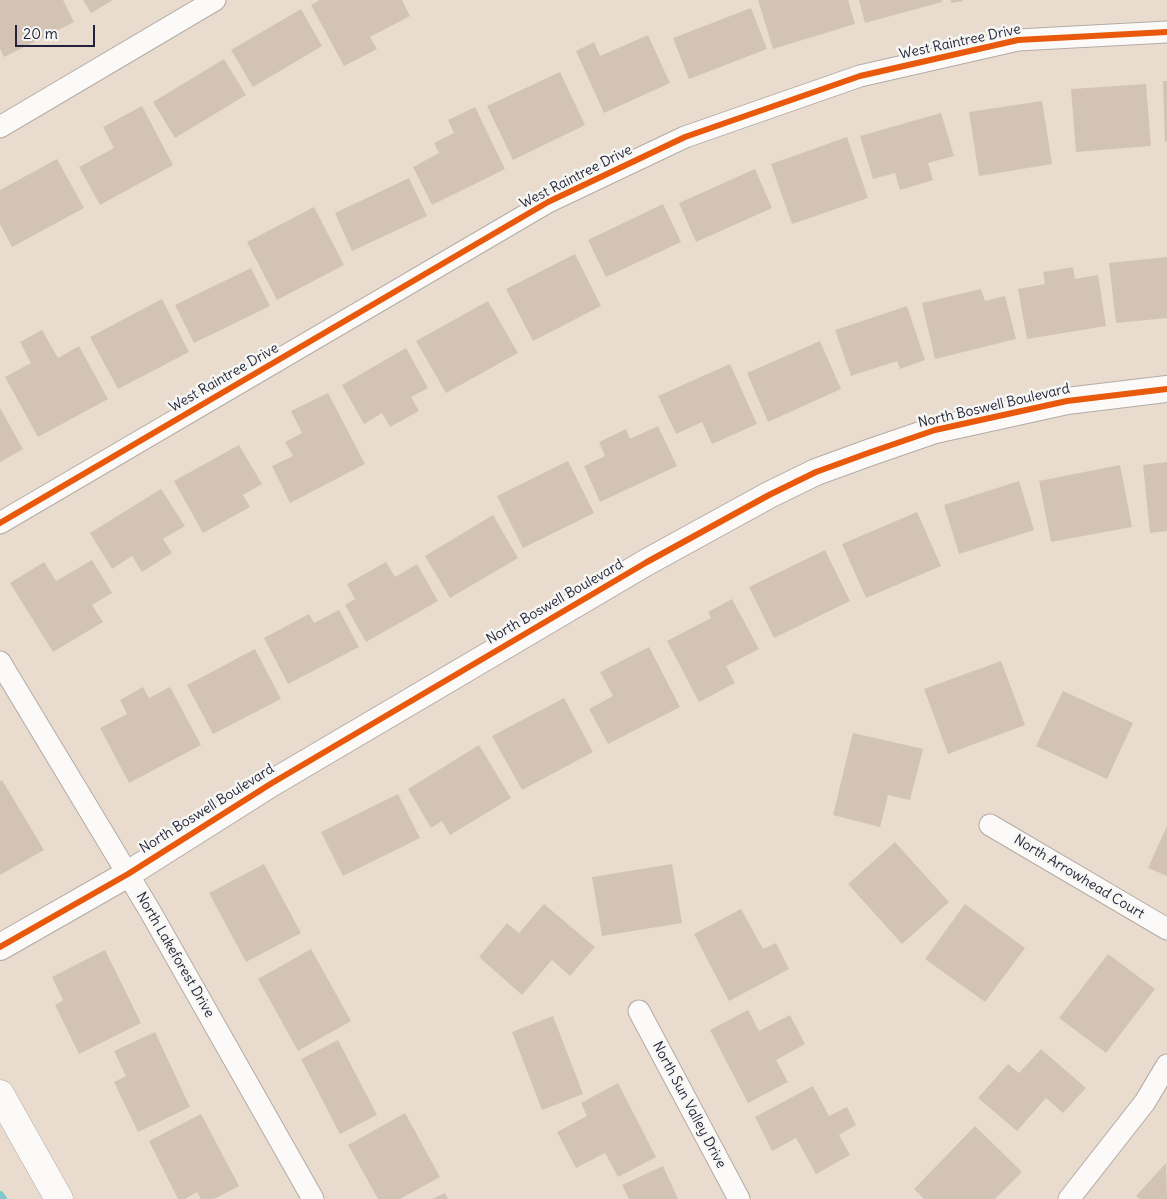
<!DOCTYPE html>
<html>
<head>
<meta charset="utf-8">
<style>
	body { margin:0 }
	#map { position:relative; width:1167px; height:1199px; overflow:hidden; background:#e9dcce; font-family:Delius,sans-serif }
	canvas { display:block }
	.scale { position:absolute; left:15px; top:25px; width:80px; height:22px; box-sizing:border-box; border:2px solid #22223b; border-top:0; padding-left:6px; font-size:15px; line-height:18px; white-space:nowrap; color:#22223b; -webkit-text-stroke:4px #f6f6f2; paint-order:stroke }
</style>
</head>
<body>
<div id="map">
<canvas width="1167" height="1199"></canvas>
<div class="scale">20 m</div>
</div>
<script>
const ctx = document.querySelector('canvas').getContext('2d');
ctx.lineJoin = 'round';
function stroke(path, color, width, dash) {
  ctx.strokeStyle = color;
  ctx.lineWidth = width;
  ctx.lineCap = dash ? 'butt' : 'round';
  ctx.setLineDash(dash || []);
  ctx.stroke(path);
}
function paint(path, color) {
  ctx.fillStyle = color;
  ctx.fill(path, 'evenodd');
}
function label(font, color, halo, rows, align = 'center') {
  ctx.font = font + ' Delius,sans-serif';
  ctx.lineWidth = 5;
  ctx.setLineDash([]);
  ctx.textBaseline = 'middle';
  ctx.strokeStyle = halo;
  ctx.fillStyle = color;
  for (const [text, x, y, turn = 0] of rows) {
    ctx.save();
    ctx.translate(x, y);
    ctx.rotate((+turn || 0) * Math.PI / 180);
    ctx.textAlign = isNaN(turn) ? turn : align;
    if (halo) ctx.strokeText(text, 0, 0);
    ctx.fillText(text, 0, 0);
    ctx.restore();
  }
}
stroke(new Path2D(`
	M 0,1195 L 3,1199`), '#7ec7ca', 8);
paint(new Path2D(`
	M 0,0 L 63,0 L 74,22 L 4,57 L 0,49 Z
	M 83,0 L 113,0 L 91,13 Z
	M 320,0 L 402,0 L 410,16 L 370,37 L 377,49 L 344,66 L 311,5 Z
	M 758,0 L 848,0 L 855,24 L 773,49 Z
	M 859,0 L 942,0 L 942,2 L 865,23 Z
	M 951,0 L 963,0 L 963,1 L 951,3 Z
	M 751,8 L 767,49 L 689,79 L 673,38 Z
	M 301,9 L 322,46 L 253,87 L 231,50 Z
	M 648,35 L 670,83 L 604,113 L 576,51 L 594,42 L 600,56 Z
	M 224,59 L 246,95 L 175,138 L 153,102 Z
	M 560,72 L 585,125 L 513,160 L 487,106 Z
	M 1163,81 L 1167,81 L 1167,142 L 1165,142 Z
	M 1146,84 L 1151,146 L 1076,152 L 1071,89 Z
	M 1042,101 L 1052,164 L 979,176 L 969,112 Z
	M 142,106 L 173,165 L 100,205 L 79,167 L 114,148 L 103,127 Z
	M 475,107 L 505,169 L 432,205 L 413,167 L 439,153 L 434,143 L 454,133 L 448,120 Z
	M 941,113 L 954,156 L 928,163 L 933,180 L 900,190 L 895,173 L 873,179 L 860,136 Z
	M 847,137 L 868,198 L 792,224 L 771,164 Z
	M 57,159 L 84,208 L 12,247 L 0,224 L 0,190 Z
	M 755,169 L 772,208 L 696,242 L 679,203 Z
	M 409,178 L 427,216 L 352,251 L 335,213 Z
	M 663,204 L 681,242 L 606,277 L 588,240 Z
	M 314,207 L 344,265 L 277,300 L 247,242 Z
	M 575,254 L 601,306 L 533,341 L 506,289 Z
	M 1167,257 L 1167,318 L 1116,323 L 1109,263 Z
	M 1073,267 L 1075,279 L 1098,275 L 1106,326 L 1027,339 L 1018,289 L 1045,284 L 1043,272 Z
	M 251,268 L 270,306 L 194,343 L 175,305 Z
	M 981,289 L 985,301 L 1005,296 L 1016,339 L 935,359 L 922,303 Z
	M 162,299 L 189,352 L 118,389 L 90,337 Z
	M 488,301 L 518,353 L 446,393 L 416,341 Z
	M 907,306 L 925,360 L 900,369 L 897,361 L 851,376 L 835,330 Z
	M 42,330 L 58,358 L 79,346 L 108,399 L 38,437 L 5,377 L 31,363 L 20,342 Z
	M 820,341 L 841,389 L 768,422 L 747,373 Z
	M 406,348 L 428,388 L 411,397 L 419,411 L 390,427 L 382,413 L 364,424 L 342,385 Z
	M 730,364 L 757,424 L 712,444 L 702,422 L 676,434 L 658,396 Z
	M 328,393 L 365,464 L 290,503 L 272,466 L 293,456 L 285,442 L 302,433 L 291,411 Z
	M 0,408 L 23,449 L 0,462 Z
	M 658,426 L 677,466 L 600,502 L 584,466 L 605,456 L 599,442 L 626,429 L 630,439 Z
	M 239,445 L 262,484 L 243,495 L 250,507 L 203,533 L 174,481 Z
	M 568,461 L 594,513 L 523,548 L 497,496 Z
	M 1167,462 L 1167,531 L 1150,533 L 1143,465 Z
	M 1120,465 L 1132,527 L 1051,542 L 1039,481 Z
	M 1019,481 L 1034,530 L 959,554 L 944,505 Z
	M 161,489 L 185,526 L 163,539 L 172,553 L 142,572 L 132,556 L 112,569 L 90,533 Z
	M 917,512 L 941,566 L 866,598 L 842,544 Z
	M 493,515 L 518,558 L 450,598 L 425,556 Z
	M 825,550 L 850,601 L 774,638 L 749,587 Z
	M 92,560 L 112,593 L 92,605 L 103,622 L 53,652 L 10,583 L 44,562 L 56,581 Z
	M 386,562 L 395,577 L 417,564 L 438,601 L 366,642 L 345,605 L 355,599 L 347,584 Z
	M 732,599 L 759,649 L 726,666 L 735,683 L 699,702 L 667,641 L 711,618 L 708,612 Z
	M 339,610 L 359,647 L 288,684 L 264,638 L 309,614 L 314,623 Z
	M 649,647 L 680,707 L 608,744 L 589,709 L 613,696 L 600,672 Z
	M 255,649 L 281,699 L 213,734 L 187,685 Z
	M 1001,661 L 1025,725 L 948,754 L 924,689 Z
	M 143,687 L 149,698 L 170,687 L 201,745 L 129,783 L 100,728 L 127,714 L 120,700 Z
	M 1063,691 L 1133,723 L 1107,779 L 1036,746 Z
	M 564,698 L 593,752 L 522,790 L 492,736 Z
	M 853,733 L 923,749 L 910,800 L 888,795 L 880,827 L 833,815 Z
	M 479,745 L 511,798 L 450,835 L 442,821 L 431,828 L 408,789 Z
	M 2,780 L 44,850 L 0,875 L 0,781 Z
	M 398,794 L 420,838 L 343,876 L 321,832 Z
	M 1167,826 L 1167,876 L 1148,868 Z
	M 895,842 L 949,902 L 902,944 L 848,884 Z
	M 264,864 L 301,933 L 246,962 L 209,893 Z
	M 672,864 L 682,923 L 602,936 L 592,877 Z
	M 544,904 L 595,947 L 570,976 L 552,960 L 522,995 L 479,957 L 507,923 L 519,933 Z
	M 965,904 L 1025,948 L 985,1002 L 925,959 Z
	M 741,909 L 763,949 L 776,943 L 789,969 L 729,1001 L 694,934 Z
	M 311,949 L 351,1021 L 298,1051 L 258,979 Z
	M 105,950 L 141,1023 L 79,1054 L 55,1005 L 63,1000 L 52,977 Z
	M 1108,954 L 1155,989 L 1106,1053 L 1059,1018 Z
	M 748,1010 L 759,1031 L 790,1015 L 805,1044 L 776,1060 L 788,1082 L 748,1103 L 710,1030 Z
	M 553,1016 L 583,1094 L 542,1110 L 512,1032 Z
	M 155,1032 L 190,1107 L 138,1132 L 114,1082 L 126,1076 L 114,1051 Z
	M 338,1040 L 377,1115 L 340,1134 L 301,1059 Z
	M 1041,1049 L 1086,1088 L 1063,1113 L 1046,1098 L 1017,1131 L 978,1098 L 1008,1064 L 1019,1073 Z
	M 618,1083 L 656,1157 L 618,1177 L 605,1153 L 576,1168 L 557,1132 L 587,1116 L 581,1103 Z
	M 813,1086 L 829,1116 L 847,1107 L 856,1125 L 839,1135 L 850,1155 L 816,1174 L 796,1138 L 772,1151 L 755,1117 Z
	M 405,1113 L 440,1177 L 400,1199 L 378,1199 L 348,1145 Z
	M 201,1114 L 239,1186 L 214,1199 L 201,1199 L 197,1192 L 185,1199 L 178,1199 L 149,1141 Z
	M 975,1126 L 1022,1172 L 995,1199 L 924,1199 L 914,1189 Z
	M 1166,1163 L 1167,1199 L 1140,1199 L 1136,1196 Z
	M 663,1166 L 678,1199 L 629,1199 L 622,1185 Z
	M 445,1193 L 448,1199 L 432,1199 Z`), '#d3c3b5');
const minor = new Path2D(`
	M 0,127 L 215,0
	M 0,523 L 548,202 L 685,137 L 860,76 L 1018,40 L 1167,32
	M 0,662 L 150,911 L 313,1199
	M 990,825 L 1167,929
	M 639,1011 L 739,1199
	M 1069,1199 L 1145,1102 L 1167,1065`);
const tertiary = new Path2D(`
	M 0,947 L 128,874 L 272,783 L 647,562 L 769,495 L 816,472 L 871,452 L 935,430 L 1067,401 L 1167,389`);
const secondary = new Path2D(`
	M 0,1094 L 59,1199`);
stroke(minor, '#b3aba5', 23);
stroke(tertiary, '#b3aba5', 28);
stroke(secondary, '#b3aba5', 29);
stroke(minor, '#fcfaf8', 21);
stroke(tertiary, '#fcfaf8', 26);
stroke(secondary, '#fcfaf8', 28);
stroke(new Path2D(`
	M 0,523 L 548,202 L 685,137 L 860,76 L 1018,40 L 1167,32
	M 0,947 L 128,874 L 272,783 L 647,562 L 769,495 L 816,472 L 871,452 L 935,430 L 1067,401 L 1167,389`), '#e8590c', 6);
label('14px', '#22223b', '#f6f6f2', [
	["West Raintree Drive",960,42,-12],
	["West Raintree Drive",576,177,-27],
	["West Raintree Drive",224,378,-30],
	["North Boswell Boulevard",994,406,-13],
	["North Boswell Boulevard",555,602,-30],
	["North Boswell Boulevard",207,809,-32],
	["North Arrowhead Court",1079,877,31],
	["North Lakeforest Drive",175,955,60],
	["North Sun Valley Drive",689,1105,62]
]);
</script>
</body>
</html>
